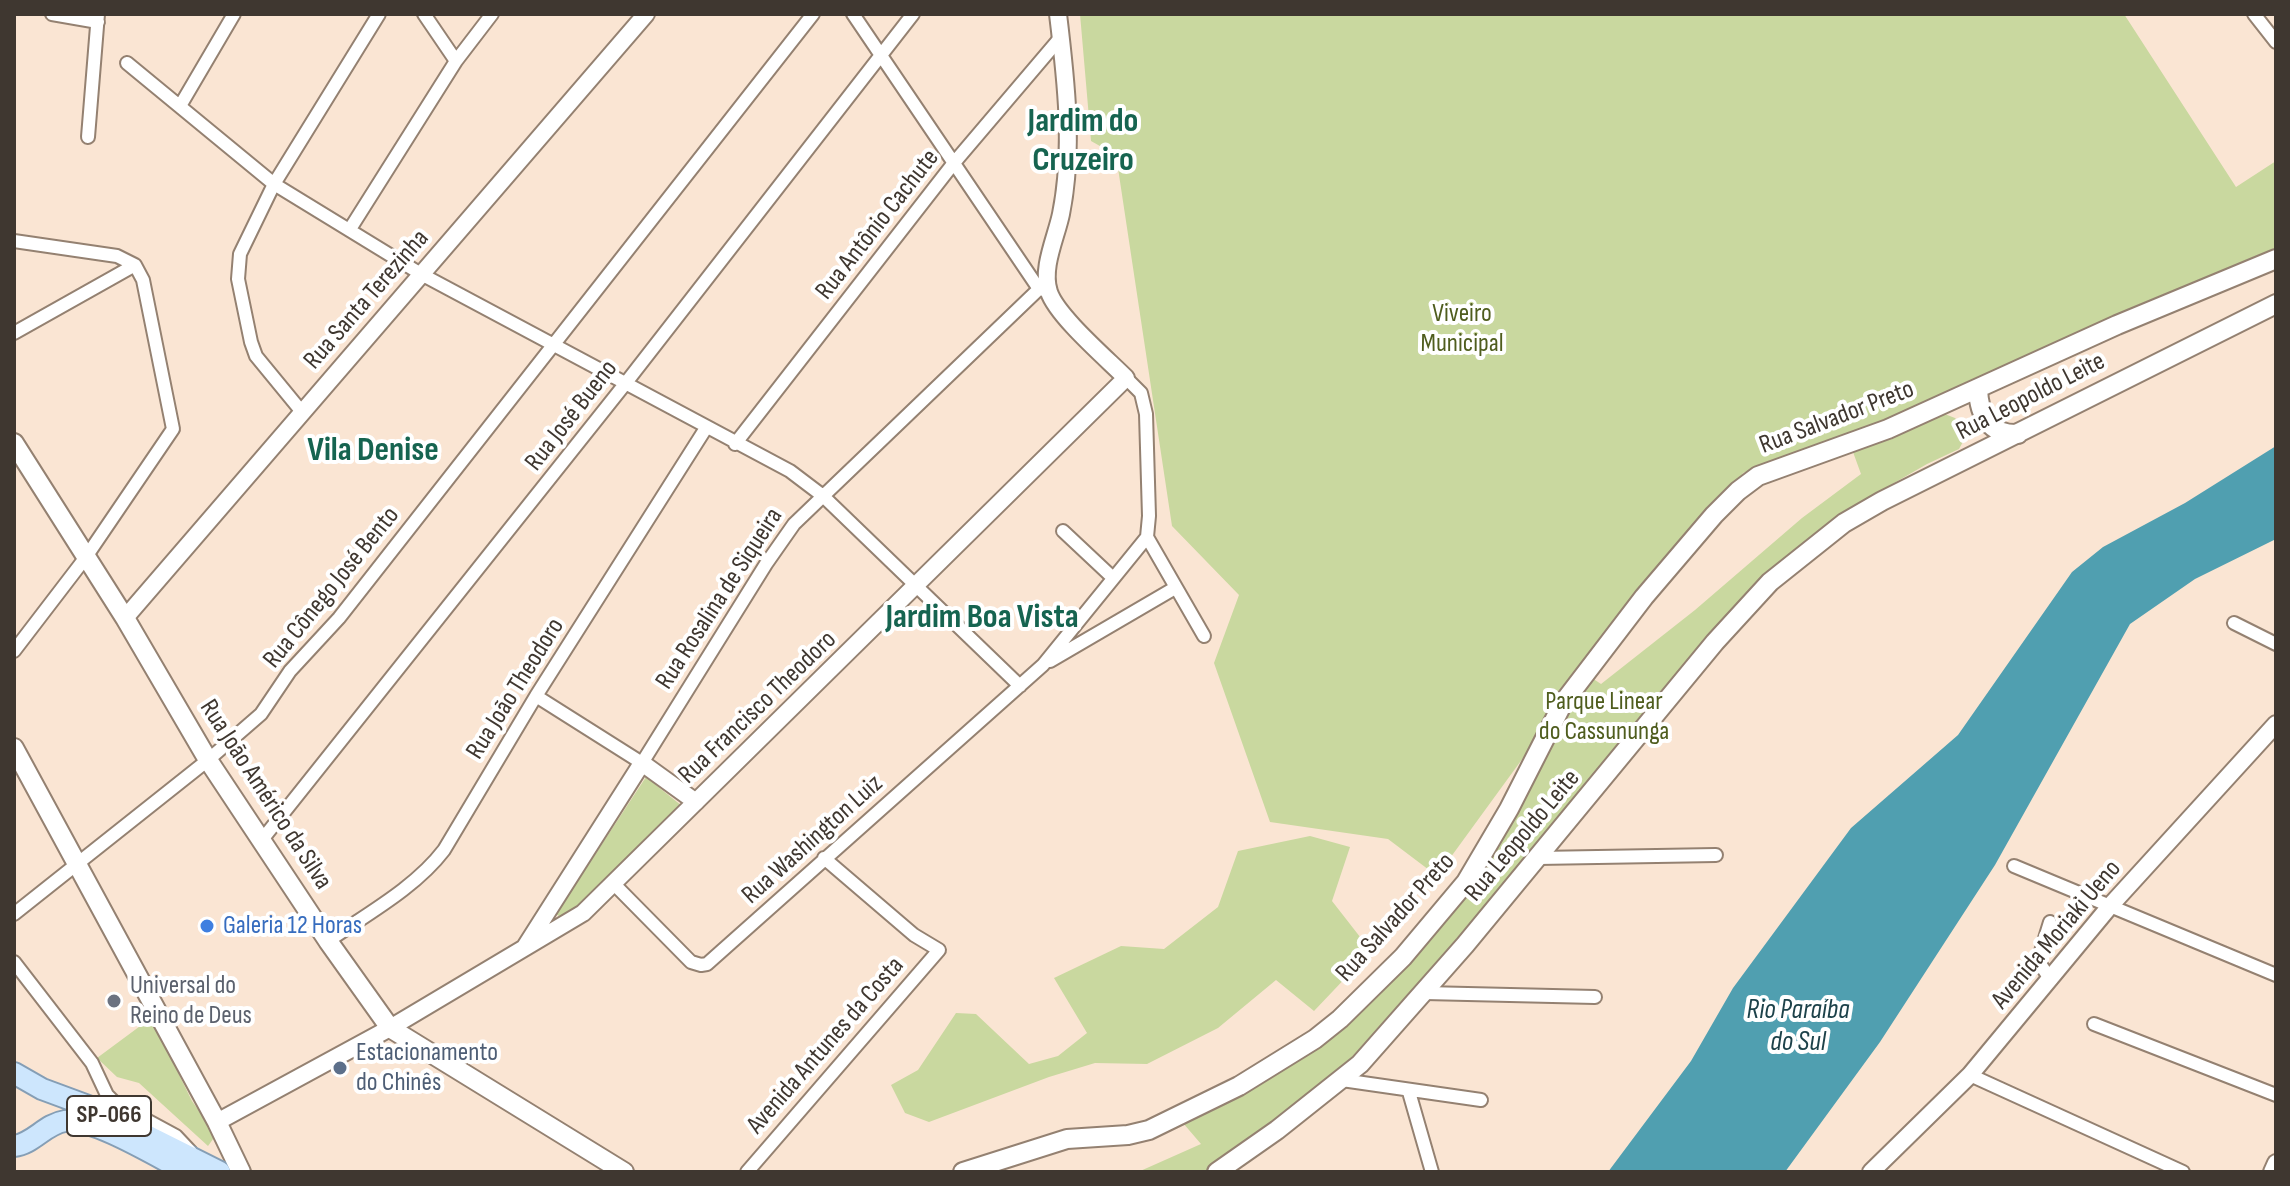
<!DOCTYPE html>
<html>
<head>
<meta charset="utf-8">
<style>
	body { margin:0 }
	#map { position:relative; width:2290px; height:1186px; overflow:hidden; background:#fae5d3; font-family:"Sofia Sans Condensed",sans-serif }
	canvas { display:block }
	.frame { position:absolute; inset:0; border:16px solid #3f3730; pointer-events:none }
</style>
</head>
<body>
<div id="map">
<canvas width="2290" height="1186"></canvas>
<div class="frame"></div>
</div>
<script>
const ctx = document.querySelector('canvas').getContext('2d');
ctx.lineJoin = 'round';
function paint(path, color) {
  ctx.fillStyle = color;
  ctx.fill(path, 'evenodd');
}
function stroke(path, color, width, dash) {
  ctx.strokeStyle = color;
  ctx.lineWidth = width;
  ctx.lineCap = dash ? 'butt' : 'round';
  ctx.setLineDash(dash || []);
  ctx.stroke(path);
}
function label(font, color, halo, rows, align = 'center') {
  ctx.font = font + ' "Sofia Sans Condensed",sans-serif';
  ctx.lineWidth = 8;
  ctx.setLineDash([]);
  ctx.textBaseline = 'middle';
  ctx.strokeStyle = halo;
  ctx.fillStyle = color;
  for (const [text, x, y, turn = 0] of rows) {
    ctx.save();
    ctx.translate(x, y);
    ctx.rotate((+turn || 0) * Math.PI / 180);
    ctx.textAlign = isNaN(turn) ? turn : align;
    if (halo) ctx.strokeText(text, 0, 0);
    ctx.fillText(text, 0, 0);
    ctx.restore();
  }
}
paint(new Path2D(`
	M 1080,14 L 2124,14 L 2236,187 L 2276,161 L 2276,249 L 2094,335 L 1873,426 L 1743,473 L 1731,498 L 1590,666 L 1437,876 L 1388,839 L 1270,822 L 1214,663 L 1239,595 L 1172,526 L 1116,155 L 1091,141 Z
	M 1942,413 L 1955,418 L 1963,427 L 1965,438 L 1959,449 L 1927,464 L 1856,505 L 1806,541 L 1742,602 L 1474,921 L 1351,1058 L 1209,1172 L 1138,1172 L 1201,1144 L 1183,1123 L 1253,1088 L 1284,1063 L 1481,868 L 1589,676 L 1601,684 L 1695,610 L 1802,518 L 1861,474 L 1853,452 Z
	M 646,777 L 682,806 L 609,880 L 563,919 L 556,914 Z
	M 1310,836 L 1350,847 L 1332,901 L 1371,951 L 1314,1011 L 1276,980 L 1218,1028 L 1147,1064 L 1095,1063 L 1049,1077 L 929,1122 L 905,1113 L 891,1085 L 918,1070 L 956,1013 L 976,1014 L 1029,1064 L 1058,1056 L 1087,1033 L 1054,978 L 1121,946 L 1164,949 L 1218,907 L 1238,851 Z
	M 151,1018 L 192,1101 L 216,1135 L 208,1146 L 139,1083 L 117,1077 L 97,1058 Z`), '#c9d89f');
paint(new Path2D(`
	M 2276,446 L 2276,539 L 2195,579 L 2130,624 L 1995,865 L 1880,1042 L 1785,1172 L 1608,1172 L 1691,1061 L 1733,988 L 1851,828 L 1958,735 L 2072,572 L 2103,547 L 2185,503 Z`), '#509fb0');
const minor = new Path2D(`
	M 52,14 L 98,22
	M 424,14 L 456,61
	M 853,14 L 1039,289
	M 2254,14 L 2276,42
	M 127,63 L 274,184 L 421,274 L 790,471 L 823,496 L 1020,686
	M 180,106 L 234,14
	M 88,137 L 98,14
	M 350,229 L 456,61 L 492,14
	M 14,241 L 117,256 L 135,265 L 143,280 L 173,429 L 86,557 L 14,651
	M 14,333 L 135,265
	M 1126,378 L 1141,393 L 1146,414 L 1149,516 L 1147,537 L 1204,636
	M 302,412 L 256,356 L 251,342 L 238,279 L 240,254 L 274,184 L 379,14
	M 735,444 L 953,164 L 1061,37
	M 1063,531 L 1112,577
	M 2234,623 L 2276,644
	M 1050,661 L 1175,588
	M 536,696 L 642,763 L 766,564 L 794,524 L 1039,289 L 1048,291
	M 261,841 L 625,384 L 913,14
	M 1538,858 L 1716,855
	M 2014,866 L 2276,975
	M 614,884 L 691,962 L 701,965 L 707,964 L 1043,665 L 1147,537
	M 14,914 L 208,760 L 261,714 L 290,671 L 339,618 L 813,14
	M 2050,922 L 2038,961 L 2051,980
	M 328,941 C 367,914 415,888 444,850 L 536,696 L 706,428
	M 14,962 L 92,1063 L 107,1095 L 115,1103 L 176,1136 L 191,1152
	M 1425,993 L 1595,997
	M 2094,1024 L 2276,1095
	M 1970,1075 L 2183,1172
	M 1342,1080 L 1481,1100
	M 1409,1092 L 1432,1172
	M 747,1172 L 939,950 L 914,935 L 824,858`);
const tertiary = new Path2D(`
	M 125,618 L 646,14
	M 525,947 L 642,763 L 696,802
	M 217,1122 L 390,1028 L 583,913 L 1126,378 C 1106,358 1057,316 1049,292 C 1041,268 1056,238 1061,214 C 1074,149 1066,80 1058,14
	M 1871,1172 L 1970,1075 L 2110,906 L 2276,724
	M 2272,1172 L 2276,1163`);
const secondary = new Path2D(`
	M 1978,389 C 1979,416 1990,435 2018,434
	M 14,443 L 125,618 L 208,760 L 328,941 L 390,1028 L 624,1172
	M 14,748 L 217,1122 L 241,1172
	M 963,1172 L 1067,1139 L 1128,1135 L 1149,1130 L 1239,1086 L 1315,1039 L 1340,1019 L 1403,957 L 1466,882 L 1509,809 L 1563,703 L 1644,597 L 1714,515 L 1738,491 L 1758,476 L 1888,429 L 2117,325 L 2276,259
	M 1217,1172 L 1277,1130 L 1360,1064 L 1465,945 L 1715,642 L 1770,582 L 1844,523 L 1882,501 L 2276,304`);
const primary = new Path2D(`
	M 14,1073 L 42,1089 L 88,1106 L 220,1172
	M 14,1146 C 33,1144 45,1124 65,1121 C 93,1117 159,1158 187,1172`);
stroke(minor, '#948171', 16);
stroke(tertiary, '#948171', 20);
stroke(secondary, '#948171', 22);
stroke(primary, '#859eb5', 24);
stroke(minor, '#fff', 12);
stroke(tertiary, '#fff', 16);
stroke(secondary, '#fff', 18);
stroke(primary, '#cde6fd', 20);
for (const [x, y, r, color] of [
	[207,926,8,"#3f7fe0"],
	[114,1001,8,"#6b7280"],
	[340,1068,8,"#5c6f8a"]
]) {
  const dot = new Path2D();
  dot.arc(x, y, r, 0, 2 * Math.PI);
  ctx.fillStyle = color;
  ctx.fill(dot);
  stroke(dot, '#fff', 3);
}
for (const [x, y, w] of [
	[109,1116,84]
]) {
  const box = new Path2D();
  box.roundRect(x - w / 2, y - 20, w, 40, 6);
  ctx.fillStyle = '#fff';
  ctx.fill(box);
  stroke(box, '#3f3730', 2);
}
label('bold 24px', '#3f3730', null, [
	["SP-066",109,1116]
]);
label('26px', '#3f3730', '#fff', [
	["Rua Antônio Cachute",878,225,-52],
	["Rua Santa Terezinha",367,300,-49],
	["Rua Leopoldo Leite",2031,397,-27],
	["Rua José Bueno",572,416,-52],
	["Rua Salvador Preto",1837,418,-21],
	["Rua Cônego José Bento",332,588,-51],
	["Rua Rosalina de Siqueira",720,599,-57],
	["Rua João Theodoro",516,689,-58],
	["Rua Francisco Theodoro",758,708,-44],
	["Rua João Américo da Silva",265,795,57],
	["Rua Leopoldo Leite",1523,836,-50],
	["Rua Washington Luiz",813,840,-42],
	["Rua Salvador Preto",1396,918,-48],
	["Avenida Moriaki Ueno",2057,935,-50],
	["Avenida Antunes da Costa",826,1046,-49]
]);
label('26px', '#4f5d1e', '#fff', [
	["Viveiro",1462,314],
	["Municipal",1462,344],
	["Parque Linear",1604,702],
	["do Cassununga",1604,732]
]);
label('26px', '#366cbe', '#fff', [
	["Galeria 12 Horas",223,926]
], 'left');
label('26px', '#5b616d', '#fff', [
	["Universal do",130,986],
	["Reino de Deus",130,1016]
], 'left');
label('26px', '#4e5e75', '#fff', [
	["Estacionamento",356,1053],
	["do Chinês",356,1083]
], 'left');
label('italic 28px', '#1d424a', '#fff', [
	["Rio Paraíba",1798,1011],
	["do Sul",1798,1043]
]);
label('bold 34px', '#166450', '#fff', [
	["Jardim do",1083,122],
	["Cruzeiro",1083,161],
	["Vila Denise",373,451],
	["Jardim Boa Vista",982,618]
]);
</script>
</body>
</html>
